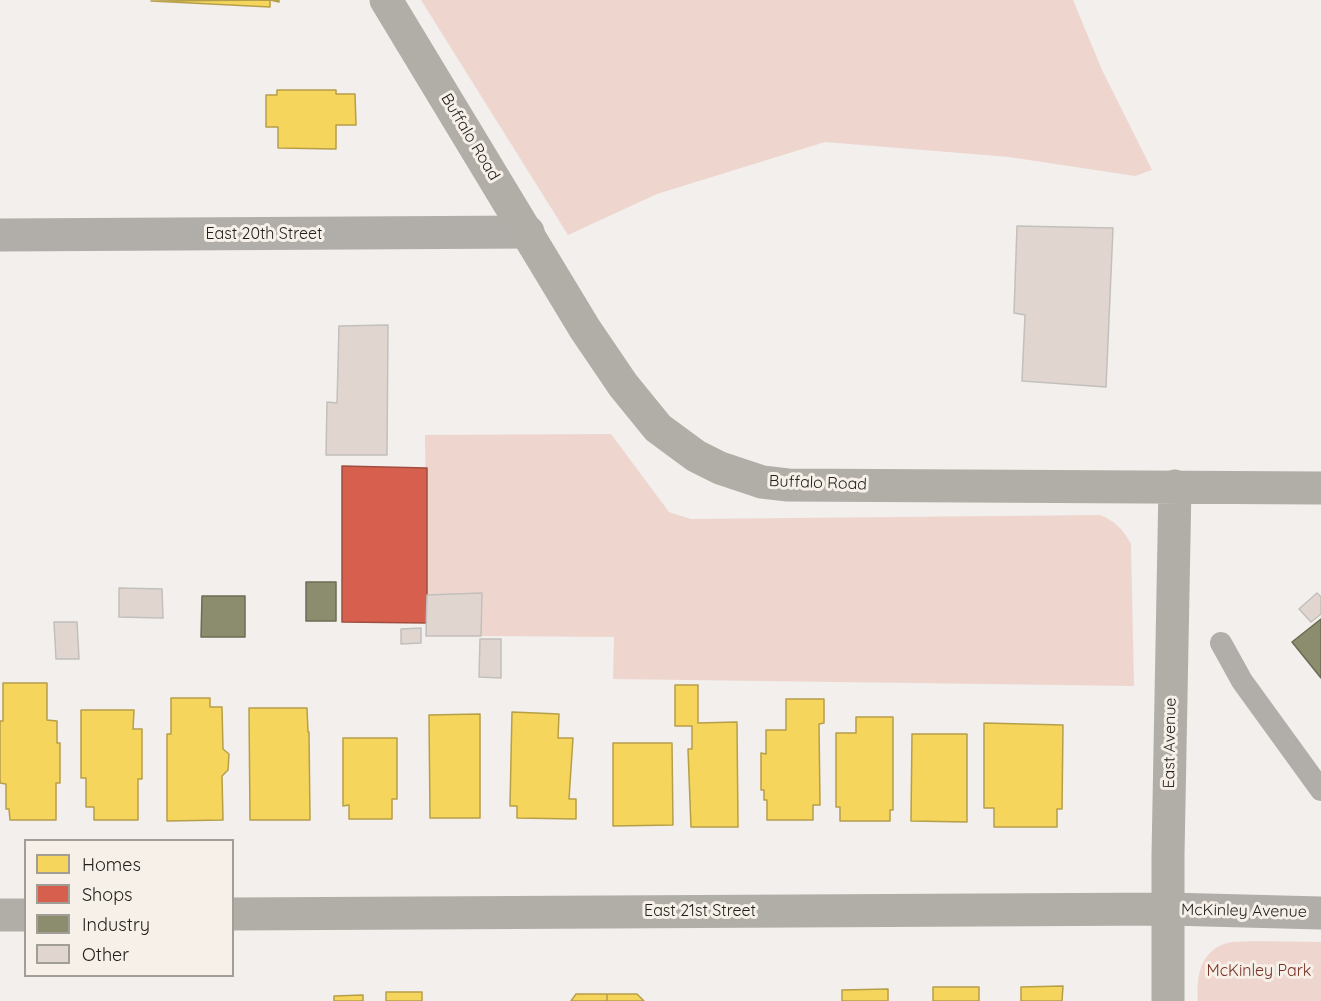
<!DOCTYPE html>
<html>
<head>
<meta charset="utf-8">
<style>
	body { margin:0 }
	#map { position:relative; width:1321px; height:1001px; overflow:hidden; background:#f2efec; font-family:Quicksand,sans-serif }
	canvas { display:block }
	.legend { position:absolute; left:24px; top:839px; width:210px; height:138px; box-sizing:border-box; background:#f6f0e8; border:2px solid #a19d97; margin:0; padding:8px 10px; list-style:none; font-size:18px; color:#22201d }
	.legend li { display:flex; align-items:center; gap:12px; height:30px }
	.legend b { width:30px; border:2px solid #a19d97 }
</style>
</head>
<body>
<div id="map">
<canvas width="1321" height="1001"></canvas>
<ul class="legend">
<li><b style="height:16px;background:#f6d55c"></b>Homes</li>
<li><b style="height:16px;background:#d6604d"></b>Shops</li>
<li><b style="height:16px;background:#8c8c6e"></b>Industry</li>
<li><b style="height:16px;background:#e1d6cf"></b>Other</li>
</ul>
</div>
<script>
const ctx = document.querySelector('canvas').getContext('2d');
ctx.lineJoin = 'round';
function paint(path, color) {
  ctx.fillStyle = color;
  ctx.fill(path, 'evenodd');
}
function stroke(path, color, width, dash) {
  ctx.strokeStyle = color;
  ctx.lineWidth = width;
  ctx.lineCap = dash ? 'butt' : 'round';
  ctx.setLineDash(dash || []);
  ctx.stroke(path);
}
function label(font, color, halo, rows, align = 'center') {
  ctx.font = font + ' Quicksand,sans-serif';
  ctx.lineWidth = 6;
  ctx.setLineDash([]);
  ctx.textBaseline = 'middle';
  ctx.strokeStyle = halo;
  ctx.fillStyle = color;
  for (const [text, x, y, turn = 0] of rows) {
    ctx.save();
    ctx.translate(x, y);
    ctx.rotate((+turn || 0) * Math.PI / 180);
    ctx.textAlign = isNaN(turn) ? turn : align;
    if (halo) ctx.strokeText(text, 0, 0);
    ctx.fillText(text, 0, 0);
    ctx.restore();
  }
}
paint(new Path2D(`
	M 421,0 L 1073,0 L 1102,70 L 1152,170 L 1135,176 L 1009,157 L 825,142 L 657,194 L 568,235 Z
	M 611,434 L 669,512 L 691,519 L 1100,515 C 1115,521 1123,529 1131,544 L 1134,686 L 613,679 L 614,637 L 481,636 L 482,593 L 427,595 L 425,435 Z
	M 1251,941 L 1321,942 L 1321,1001 L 1198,1001 C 1196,977 1200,951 1227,943 C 1235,941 1244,942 1251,941 Z`), '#eed6cf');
const homes = new Path2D(`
	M 270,0 L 270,7 L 151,1 L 279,0 L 279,2 Z
	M 277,90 L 336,90 L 336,94 L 355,94 L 356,125 L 336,125 L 336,149 L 278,148 L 278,127 L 266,127 L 266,95 L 277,95 Z
	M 3,683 L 47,683 L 47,720 L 57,721 L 57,743 L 60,743 L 60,783 L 56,783 L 56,820 L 10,820 L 9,809 L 6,809 L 6,784 L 0,783 L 0,721 L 3,721 Z
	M 675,685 L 698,685 L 698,723 L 737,722 L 738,827 L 691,827 L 688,749 L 692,749 L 692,726 L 675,726 Z
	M 171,698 L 210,698 L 210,707 L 222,707 L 223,749 L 229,754 L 228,770 L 222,776 L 223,820 L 167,821 L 167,734 L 171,734 Z
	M 786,699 L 824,699 L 824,723 L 819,724 L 820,805 L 813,805 L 813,820 L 767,820 L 767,800 L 764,800 L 764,790 L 761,790 L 761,753 L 766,754 L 766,730 L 786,730 Z
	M 249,708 L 307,708 L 308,732 L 309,732 L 310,820 L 250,820 Z
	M 81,710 L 134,710 L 133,729 L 142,729 L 142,779 L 138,779 L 138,820 L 94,820 L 94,807 L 86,807 L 86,778 L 81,778 Z
	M 512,712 L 559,714 L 558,738 L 573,738 L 569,799 L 576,799 L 576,819 L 517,818 L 517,806 L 510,806 Z
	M 480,714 L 480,818 L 430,818 L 429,715 Z
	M 856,717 L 893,717 L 893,810 L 890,810 L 890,821 L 840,821 L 840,807 L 836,807 L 836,733 L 856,733 Z
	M 984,723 L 1063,725 L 1062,809 L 1057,809 L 1057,827 L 994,827 L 994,808 L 984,808 Z
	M 912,734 L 967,734 L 967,822 L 911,821 Z
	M 343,738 L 397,738 L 397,799 L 392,799 L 392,819 L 349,819 L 349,805 L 343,806 Z
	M 613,743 L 672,743 L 673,825 L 613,826 Z
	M 1063,986 L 1062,1001 L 1021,1001 L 1021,987 Z
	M 933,987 L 979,987 L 979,1001 L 933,1001 Z
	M 888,989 L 888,1001 L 842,1001 L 842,990 Z
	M 386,992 L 422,992 L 422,1001 L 386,1001 Z
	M 576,994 L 607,994 L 607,1001 L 571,1001 Z
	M 607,994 L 637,994 L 644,1001 L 607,1001 Z
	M 363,995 L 363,1001 L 334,1001 L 334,996 Z`);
paint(homes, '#f6d55c');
stroke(homes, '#b69f49', 1.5);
const shops = new Path2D(`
	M 342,466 L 427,468 L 427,623 L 342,622 Z`);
paint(shops, '#d6604d');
stroke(shops, '#a04d3f', 1.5);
const industry = new Path2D(`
	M 306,582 L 336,582 L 336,621 L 306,621 Z
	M 202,596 L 245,596 L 245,637 L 201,637 Z
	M 1321,619 L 1321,678 L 1292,642 Z`);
paint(industry, '#8c8c6e');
stroke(industry, '#6c6c56', 1.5);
const building = new Path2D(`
	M 1017,226 L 1113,228 L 1106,387 L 1022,381 L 1025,315 L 1014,313 Z
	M 388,325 L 387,455 L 326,455 L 327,402 L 337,403 L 339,326 Z
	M 119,588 L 162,589 L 163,618 L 119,617 Z
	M 482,593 L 481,636 L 426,636 L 427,595 Z
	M 1317,593 L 1321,597 L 1321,614 L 1311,622 L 1299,609 Z
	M 54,622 L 77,622 L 79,659 L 56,659 Z
	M 421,628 L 421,643 L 401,644 L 401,629 Z
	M 480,639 L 501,639 L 501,678 L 479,677 Z`);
paint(building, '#e1d6cf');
stroke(building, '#c2bfbc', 1.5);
stroke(new Path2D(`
	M 1221,643 L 1242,681 L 1321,790`), '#b1aea9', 22);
stroke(new Path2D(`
	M 0,235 L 528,232
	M 1168,909 L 1321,913`), '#b1aea9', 33);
stroke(new Path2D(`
	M 386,0 L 585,329 L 623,385 L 658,428 L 696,456 L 720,468 L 762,482 L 788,485 L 1321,488
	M 232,914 L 1168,909
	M 0,915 L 26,915
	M 1168,1001 L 1168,855 L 1175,486`), '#b1aea7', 33);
label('16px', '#22201d', '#f6f0e8', [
	["Buffalo Road",470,137,59],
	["East 20th Street",264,234],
	["Buffalo Road",818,483,2],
	["East Avenue",1170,743,-89],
	["East 21st Street",700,911],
	["McKinley Avenue",1244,911,1]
]);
label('16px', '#793024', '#f6f0e8', [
	["McKinley Park",1259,971]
]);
</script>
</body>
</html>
